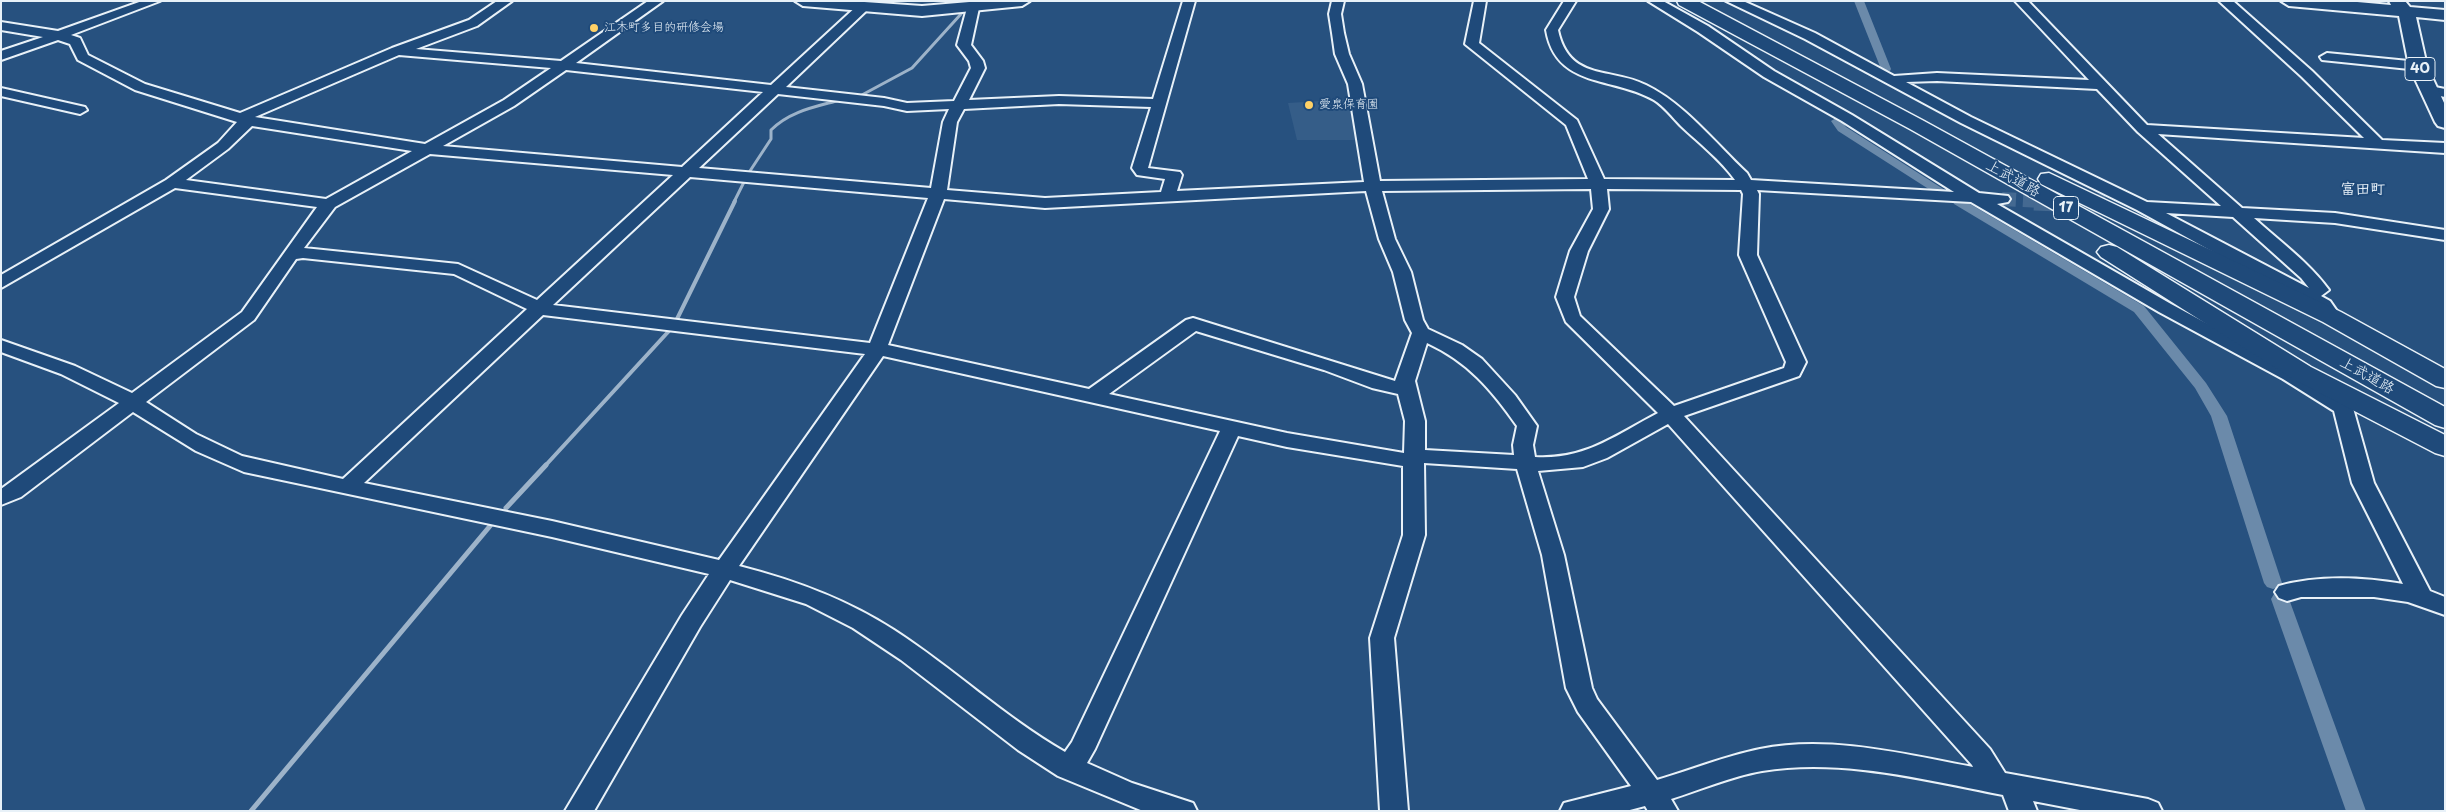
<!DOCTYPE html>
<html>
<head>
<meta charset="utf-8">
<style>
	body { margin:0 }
	#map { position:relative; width:2446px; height:812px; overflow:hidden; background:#27517f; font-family:"Playpen Sans",sans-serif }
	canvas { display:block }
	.frame { position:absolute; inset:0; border:2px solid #e8f1f8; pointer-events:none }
</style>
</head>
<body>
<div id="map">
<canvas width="2446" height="812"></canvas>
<div class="frame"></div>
</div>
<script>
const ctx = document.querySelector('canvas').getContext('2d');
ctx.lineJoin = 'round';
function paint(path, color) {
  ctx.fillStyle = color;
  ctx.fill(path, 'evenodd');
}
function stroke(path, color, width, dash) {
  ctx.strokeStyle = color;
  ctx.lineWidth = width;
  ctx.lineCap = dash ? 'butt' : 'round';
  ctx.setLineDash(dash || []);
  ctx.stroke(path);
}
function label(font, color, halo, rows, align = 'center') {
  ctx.font = font + ' "Playpen Sans","Klee One",sans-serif';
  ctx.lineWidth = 4;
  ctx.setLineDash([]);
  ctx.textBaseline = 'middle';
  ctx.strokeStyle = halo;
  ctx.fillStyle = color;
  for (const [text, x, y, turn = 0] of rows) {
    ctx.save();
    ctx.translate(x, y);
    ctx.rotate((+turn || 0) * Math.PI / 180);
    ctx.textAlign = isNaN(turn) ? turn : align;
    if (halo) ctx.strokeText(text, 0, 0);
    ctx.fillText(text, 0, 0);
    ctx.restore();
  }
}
paint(new Path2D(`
	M 1353,99 L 1361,140 L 1297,140 L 1288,103 Z`), '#355d88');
stroke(new Path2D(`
	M 860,96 L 912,68 L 961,14
	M 748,174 L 771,139 L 771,130 C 790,111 815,107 840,100
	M 734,202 L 744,182`), '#9db3c9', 3);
stroke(new Path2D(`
	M 545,466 L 668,332 L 677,319 L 735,201`), '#9db3c9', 4);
stroke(new Path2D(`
	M 506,508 L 546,465
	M 251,811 L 490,526`), '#9db3c9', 5);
paint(new Path2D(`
	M 1854,1 L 1864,1 L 1891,69 L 1890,71 L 1881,69 Z
	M 1836,118 L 1840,119 L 1846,127 L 1948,192 L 1946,195 L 1938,195 L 1838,131 L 1831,121 Z
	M 1958,197 L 2144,306 L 2206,383 L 2227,416 L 2282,583 L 2279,587 L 2273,589 L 2267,587 L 2264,583 L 2211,416 L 2195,388 L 2134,312 L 1954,204 L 1952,201 L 1954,198 Z
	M 2280,593 L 2286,594 L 2289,599 L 2366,811 L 2346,811 L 2271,599 L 2274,594 Z`), '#6b8aaa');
stroke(new Path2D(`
	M 2002,199 L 2060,202`), '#446991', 14, [14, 7]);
stroke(new Path2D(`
	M 2034,201 L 2105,204`), '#446991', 19, [19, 9]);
const minor = new Path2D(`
	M 142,1 L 160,1 L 71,35 L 80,38 L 88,55 L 145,84 L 240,113 L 392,48 L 469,20 L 497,1 L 512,1 L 477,26 L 416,49 L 561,61 L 648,1 L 663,1 L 576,63 L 771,85 L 858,5 L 862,4 L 868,8 L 866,11 L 786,87 L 884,98 L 907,103 L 954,101 L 971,68 L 969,61 L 957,45 L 967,8 L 973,4 L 979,8 L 971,45 L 983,61 L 985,68 L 969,100 L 1059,96 L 1153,99 L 1183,1 L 1195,1 L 1148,168 L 1180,172 L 1182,175 L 1177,191 L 1364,182 L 1348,84 L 1335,54 L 1332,33 L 1329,14 L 1332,1 L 1344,1 L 1341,14 L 1344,33 L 1349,54 L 1362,84 L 1380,181 L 1588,179 L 1566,125 L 1465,44 L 1474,1 L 1486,1 L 1479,43 L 1577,120 L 1604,179 L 1735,180 C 1721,160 1699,143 1681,126 C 1673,118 1664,106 1654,100 C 1613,76 1556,89 1546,30 L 1564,1 L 1576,1 L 1558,30 C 1569,82 1611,67 1646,85 C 1685,104 1715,143 1747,173 L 1751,180 L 1954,192 L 1842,121 L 1764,77 L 1698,32 L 1648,1 L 1663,1 L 1708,26 L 1774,71 L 1852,115 L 1979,193 L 2008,196 L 2010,199 L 2008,202 L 1997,204 L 2171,304 L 2283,365 L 2290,368 L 2309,369 L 2312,373 L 2308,377 L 2350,404 L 2353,408 L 2374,483 L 2430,591 L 2445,597 L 2445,615 L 2408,602 L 2374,597 L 2301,597 L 2287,601 L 2279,598 L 2275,592 L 2279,586 C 2317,575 2364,577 2403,584 L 2352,483 L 2334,411 L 2283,379 L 2159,312 L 1971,202 L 1757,190 L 1759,194 L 1757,255 L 1806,362 L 1799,376 L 1684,416 L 1990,749 L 2005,773 L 2148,799 L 2158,803 L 2162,811 L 2085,811 L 2033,801 L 2037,811 L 2009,811 L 2003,795 C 1925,780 1842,758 1762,771 C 1732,776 1700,790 1671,799 L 1678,811 L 1648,811 L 1645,806 L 1626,811 L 1560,811 L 1564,803 L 1631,786 L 1578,712 L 1566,688 L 1542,555 L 1517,469 L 1424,463 L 1425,535 L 1394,638 L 1408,811 L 1380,811 L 1370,638 L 1403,535 L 1403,466 L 1287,447 L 1238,436 L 1095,749 L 1087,763 L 1132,783 L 1193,803 L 1197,811 L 1143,811 L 1058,776 L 1018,750 L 901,660 L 853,628 L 806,604 L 730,580 L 700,627 L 594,811 L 565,811 L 682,615 L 709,574 L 552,537 L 244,472 L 196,451 L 133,412 L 21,497 L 1,505 L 1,489 L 119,403 L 61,374 L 1,352 L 1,340 L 75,366 L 132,393 L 242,312 L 317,207 L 175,188 L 1,288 L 1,275 L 166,180 L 218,143 L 237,122 L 135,90 L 78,60 L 70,44 L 58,40 L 1,60 L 1,51 L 43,37 L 1,30 L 1,22 L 58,31 ZM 399,55 L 551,68 L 504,100 L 425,144 L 255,117 ZM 566,70 L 763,92 L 682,167 L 443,146 L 514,106 ZM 778,94 L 884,106 L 907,111 L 949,109 L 943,122 L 931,188 L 699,168 ZM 1059,104 L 1151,107 L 1132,168 L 1137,175 L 1165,179 L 1161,192 L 1045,198 L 947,190 L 957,122 L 964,109 ZM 252,126 L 412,151 L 326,199 L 186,180 L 228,149 ZM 430,154 L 673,175 L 537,300 L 458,264 L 304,248 L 335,207 ZM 690,177 L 928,198 L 870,343 L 553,305 ZM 1591,189 L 1593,209 L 1570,251 L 1556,297 L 1566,322 L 1658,413 C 1616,435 1585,460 1535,457 L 1533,445 L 1537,426 L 1515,395 L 1482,359 L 1462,345 L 1428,329 L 1423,320 L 1411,272 L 1395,239 L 1382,191 ZM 1607,189 L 1741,190 L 1743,194 L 1739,255 L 1786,362 L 1784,368 L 1674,406 L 1580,316 L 1574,297 L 1588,251 L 1609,209 ZM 1366,191 L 1379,239 L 1393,272 L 1405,320 L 1412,333 L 1395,381 L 1193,318 L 1186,320 L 1089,389 L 888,345 L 944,199 L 1045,208 ZM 303,258 L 454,274 L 527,309 L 343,479 L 242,456 L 196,434 L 146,402 L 254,320 L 296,259 ZM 543,315 L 865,354 L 719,560 L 552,521 L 364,483 ZM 1196,331 L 1324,370 L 1372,388 L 1398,394 L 1405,421 L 1404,453 L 1287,433 L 1109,394 ZM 1427,343 C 1468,362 1491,389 1517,426 L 1513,445 L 1514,455 L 1425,450 L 1425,421 L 1415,381 ZM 883,356 L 1220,431 L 1072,742 L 1065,752 C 1004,717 953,668 894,630 C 846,599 794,580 739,566 ZM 1668,424 L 1972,765 L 1973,767 C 1904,754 1829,735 1760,749 C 1725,756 1691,770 1657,780 L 1597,699 L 1592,688 L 1564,555 L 1538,471 L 1583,467 L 1607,458 Z
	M 1726,1 L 1743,1 L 1815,33 L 1894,76 L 1937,73 L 2089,80 L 2015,1 L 2028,1 L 2147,125 L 2364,138 L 2302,77 L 2219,1 L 2233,1 L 2312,71 L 2382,140 L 2445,143 L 2445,153 L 2158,134 L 2242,208 L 2335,213 L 2445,230 L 2445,240 L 2335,223 L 2254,218 C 2279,241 2309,262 2329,290 L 2321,296 L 2330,301 L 2341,317 L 2338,321 L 2326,321 L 2317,309 L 2137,210 L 1961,123 L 1805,39 ZM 1937,81 L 2097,89 L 2138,132 L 2221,206 L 2147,202 L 1971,117 L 1906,82 ZM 2166,213 L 2233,217 L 2301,278 L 2309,288 Z
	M 2327,53 L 2419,62 L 2426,66 L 2419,70 L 2322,60 L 2320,57 Z
	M 2430,86 L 2445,89 L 2445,97 L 2425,93 L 2423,90 Z
	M 1,88 L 85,107 L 87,110 L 80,114 L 1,96 Z`);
const major = new Path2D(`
	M 795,1 L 850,1 L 922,6 L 981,1 L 1030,1 L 1022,6 L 922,16 L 803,6 Z
	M 2281,1 L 2346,1 L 2391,5 L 2389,1 L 2405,1 L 2410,7 L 2445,10 L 2445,20 L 2416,17 L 2427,66 L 2445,105 L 2445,128 L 2438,126 L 2435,122 L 2409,66 L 2399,16 L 2289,6 Z`);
const highway = new Path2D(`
	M 1677,1 L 1698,1 L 1924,121 L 2445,407 L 2445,428 L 2435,425 L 1910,129 L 1679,5 Z
	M 2049,173 L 2341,312 L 2445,369 L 2445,388 L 2436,386 L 2323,322 L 2041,184 L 2038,179 L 2041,174 Z
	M 2109,245 L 2117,247 L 2311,367 L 2445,435 L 2445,456 L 2435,453 L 2293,379 L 2101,257 L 2097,252 L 2101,247 Z`);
stroke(minor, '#e8f1f8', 4);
stroke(major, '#e8f1f8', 4);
stroke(highway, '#e8f1f8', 3);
paint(minor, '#1f4a7a');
paint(major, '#1f4a7a');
paint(highway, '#1f4a7a');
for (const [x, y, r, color] of [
	[594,28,5,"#ffd166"],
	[1309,105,5,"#ffd166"]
]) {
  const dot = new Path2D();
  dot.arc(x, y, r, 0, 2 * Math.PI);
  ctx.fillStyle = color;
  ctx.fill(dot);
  stroke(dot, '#1f4a7a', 2);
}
label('12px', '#e8f1f8', '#1f4a7a', [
	["江木町多目的研修会場",604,28],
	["愛泉保育園",1319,105]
], 'left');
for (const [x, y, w] of [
	[2420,69,30],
	[2066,208,25]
]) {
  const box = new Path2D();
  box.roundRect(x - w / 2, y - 11.5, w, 23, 4);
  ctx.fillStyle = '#1f4a7a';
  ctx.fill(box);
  stroke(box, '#e8f1f8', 1);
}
label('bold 14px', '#e8f1f8', null, [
	["40",2420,69],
	["17",2066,208]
]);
label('15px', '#e8f1f8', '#1f4a7a', [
	["上武道路",2013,179,29],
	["上武道路",2367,376,29]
]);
label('bold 15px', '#e8f1f8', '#1f4a7a', [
	["富田町",2363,190]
]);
</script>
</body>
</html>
